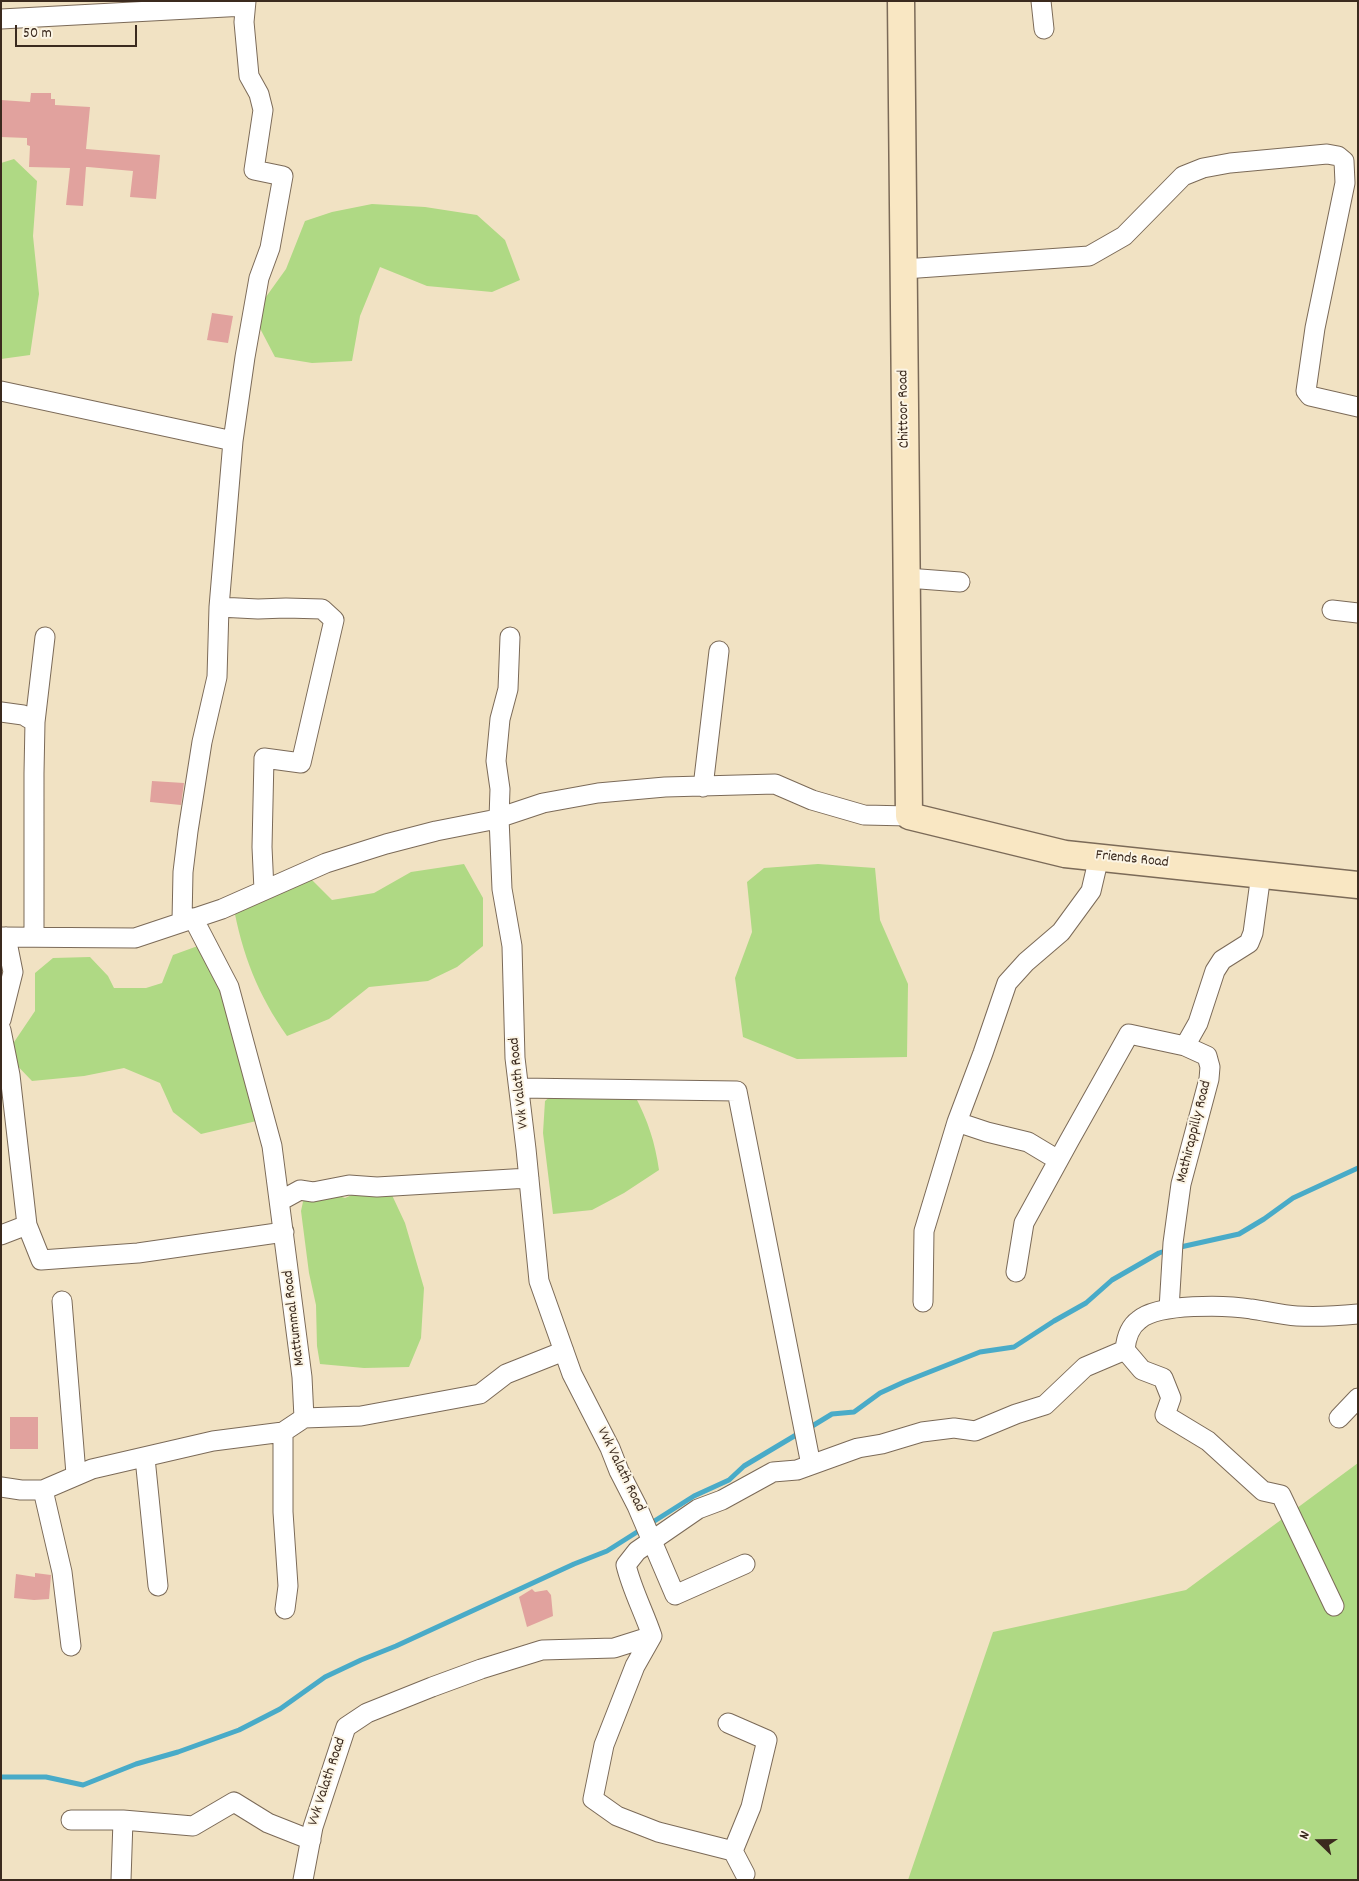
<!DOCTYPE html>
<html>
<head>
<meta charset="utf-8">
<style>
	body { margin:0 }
	#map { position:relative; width:1359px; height:1881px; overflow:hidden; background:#f1e2c3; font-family:Dekko,sans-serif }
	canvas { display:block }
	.frame { position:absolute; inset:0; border:2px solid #3b2a1e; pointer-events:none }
	.north { position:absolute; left:1294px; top:1816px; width:50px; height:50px; -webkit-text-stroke:4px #fcf5e5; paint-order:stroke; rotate:292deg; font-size:14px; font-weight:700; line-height:20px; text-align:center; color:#3b2a1e }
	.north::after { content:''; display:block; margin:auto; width:18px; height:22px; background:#3b2a1e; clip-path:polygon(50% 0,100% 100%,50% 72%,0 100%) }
	.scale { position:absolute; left:15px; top:25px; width:122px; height:22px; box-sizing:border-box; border:2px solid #3b2a1e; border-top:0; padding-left:6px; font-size:15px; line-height:18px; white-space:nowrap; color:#3b2a1e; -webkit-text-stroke:4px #fcf5e5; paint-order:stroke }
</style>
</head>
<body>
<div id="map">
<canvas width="1359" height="1881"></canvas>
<div class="frame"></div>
<div class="north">N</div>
<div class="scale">50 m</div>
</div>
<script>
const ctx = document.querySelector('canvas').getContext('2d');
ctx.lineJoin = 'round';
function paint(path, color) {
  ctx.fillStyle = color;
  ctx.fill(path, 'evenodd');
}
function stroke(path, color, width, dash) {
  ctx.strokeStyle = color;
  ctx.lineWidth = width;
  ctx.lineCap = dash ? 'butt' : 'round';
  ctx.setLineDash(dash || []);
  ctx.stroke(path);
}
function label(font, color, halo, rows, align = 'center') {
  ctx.font = font + ' Dekko,sans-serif';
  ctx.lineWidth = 4;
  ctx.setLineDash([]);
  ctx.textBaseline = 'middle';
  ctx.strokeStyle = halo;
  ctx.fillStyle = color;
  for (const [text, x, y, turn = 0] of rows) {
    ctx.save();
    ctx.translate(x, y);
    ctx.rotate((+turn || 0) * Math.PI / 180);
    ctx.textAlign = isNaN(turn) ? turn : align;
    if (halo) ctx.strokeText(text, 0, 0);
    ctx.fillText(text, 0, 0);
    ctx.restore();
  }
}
paint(new Path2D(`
	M 14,159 L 37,181 L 33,236 L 39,294 L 30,355 L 1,359 L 1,163 Z
	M 372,204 L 425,207 L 477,215 L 505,240 L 520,280 L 492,292 L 427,286 L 380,267 L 360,316 L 352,361 L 312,363 L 275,357 L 253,315 L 286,269 L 305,221 L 332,212 Z
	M 464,864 L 483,898 L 483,946 L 457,967 L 428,981 L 369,987 L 329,1019 L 287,1036 C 258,995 242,954 233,904 L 305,873 L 332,900 L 374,893 L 411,872 Z
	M 818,864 L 875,868 L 880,920 L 908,984 L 907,1057 L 797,1059 L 743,1037 L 735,978 L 752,932 L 747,882 L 764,868 Z
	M 206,943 L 265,1119 L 201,1134 L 173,1112 L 160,1083 L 124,1068 L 84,1076 L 32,1081 L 6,1054 L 35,1011 L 35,973 L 53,958 L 90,957 L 108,976 L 114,988 L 146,988 L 162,983 L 173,955 Z
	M 559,1089 L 635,1096 C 648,1121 655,1142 659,1170 L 624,1193 L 592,1210 L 553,1214 L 543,1133 L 545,1101 Z
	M 373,1186 L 391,1193 L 405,1223 L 424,1288 L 421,1338 L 409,1367 L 364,1368 L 320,1364 L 317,1346 L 316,1305 L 309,1273 L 301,1211 L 304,1197 L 329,1193 L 345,1198 Z
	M 1358,1463 L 1358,1880 L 908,1880 L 993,1632 L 1186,1590 Z`), '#afd984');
stroke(new Path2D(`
	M 1176,1248 L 1239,1234 L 1264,1219 L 1293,1198 L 1358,1168
	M 809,1428 L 832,1414 L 854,1412 L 880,1393 L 904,1382 L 980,1352 L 1014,1347 L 1054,1321 L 1086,1303 L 1112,1280 L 1159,1253 L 1168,1250
	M 1,1777 L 46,1777 L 83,1785 L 136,1764 L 178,1752 L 239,1730 L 280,1709 L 325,1677 L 361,1660 L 396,1646 L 574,1564 L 607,1551 L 694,1496 L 729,1480 L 744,1466 L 801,1432`), '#49abc8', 5);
paint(new Path2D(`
	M 31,93 L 51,93 L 51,99 L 55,99 L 55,105 L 90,107 L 86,149 L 160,155 L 156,199 L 130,197 L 133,171 L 88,167 L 86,167 L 83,206 L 66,205 L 70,168 L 29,167 L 30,146 L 27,145 L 27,138 L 1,137 L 1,100 L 30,102 Z
	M 212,313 L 233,316 L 228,343 L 207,340 Z
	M 152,781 L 184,783 L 181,805 L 150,802 Z
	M 10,1417 L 38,1417 L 38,1449 L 10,1449 Z
	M 35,1573 L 51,1575 L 49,1599 L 34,1600 L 14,1598 L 16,1574 L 35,1577 Z
	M 532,1589 L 535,1592 L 547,1590 L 551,1595 L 553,1616 L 527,1627 L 519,1597 Z`), '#e1a29e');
const street = new Path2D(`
	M 1041,1 L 1044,29
	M 1,19 L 245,6
	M 904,269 L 1089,256 L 1124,236 L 1183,176 L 1203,168 L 1230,163 L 1327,154 L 1338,156 L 1344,161 L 1345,183 L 1315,328 L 1306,391 L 1310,396 L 1358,407
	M 1,391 L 233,441
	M 907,578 L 960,582
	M 219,607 L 258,609 L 286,608 L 322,609 L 334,620 L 301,763 L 264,758 L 262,847 L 264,890
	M 1332,610 L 1358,613
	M 510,637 L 508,689 L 500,719 L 496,761 L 500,789 L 499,818 L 502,889 L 512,946 L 515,1058 L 526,1149 L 539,1281 L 572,1374 L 610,1448 L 619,1471 L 637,1506 L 675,1595 L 745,1564
	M 1,712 L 23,715 L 35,722 L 34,773 L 34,937
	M 35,722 L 45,637
	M 703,787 L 719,651
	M 182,921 L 183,872 L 188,831 L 202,742 L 217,677 L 219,607 L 233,441 L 245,357 L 259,278 L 270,248 L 283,176 L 254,170 L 263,110 L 259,94 L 249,76 L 244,22 L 246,1
	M 1,937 L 135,938 L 222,909 L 326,863 L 386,844 L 436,831 L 492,820 L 543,803 L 598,793 L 665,787 L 775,784 L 812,800 L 864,815 L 909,816
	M 1,1020 L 13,972 L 6,937
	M 1,1030 L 10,1075 L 27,1225 L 41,1260 L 138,1253 L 284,1232
	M 519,1088 L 737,1091 L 811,1465
	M 957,1122 L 983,1053 L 1007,983 L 1026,962 L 1061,932 L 1091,891 L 1099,857
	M 280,1201 L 300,1190 L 313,1192 L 349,1185 L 377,1187 L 529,1178
	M 1,1235 L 27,1225
	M 1016,1272 L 1024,1223 L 1069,1141 L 1129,1034 L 1185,1046
	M 62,1301 L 76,1474
	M 923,1302 L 924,1231 L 957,1122 L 987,1132 L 1028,1142 L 1058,1160
	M 1169,1309 L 1173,1243 L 1181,1184 L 1209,1079 L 1210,1067 L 1207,1056 L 1185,1046 L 1198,1023 L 1215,971 L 1222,960 L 1249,943 L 1253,933 L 1261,874
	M 304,1418 L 361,1416 L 480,1394 L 506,1374 L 564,1351
	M 1339,1418 L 1358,1398
	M 283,1432 L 283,1512 L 288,1586 L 285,1609
	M 145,1458 L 158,1586
	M 1,1487 L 21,1490 L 43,1490 L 92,1469 L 213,1441 L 283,1432 L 304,1418 L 302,1377 L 272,1146 L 229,987 L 193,918
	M 43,1490 L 62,1572 L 71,1646
	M 1334,1606 L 1281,1495 L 1263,1491 L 1208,1441 L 1165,1415 L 1171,1398 L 1163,1378 L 1142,1370 L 1125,1350 C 1126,1339 1129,1327 1139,1320 C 1158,1303 1227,1305 1251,1309 C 1266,1311 1281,1315 1297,1316 C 1317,1317 1337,1316 1358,1314
	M 652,1636 L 635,1666 L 604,1745 L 593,1799 L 617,1816 L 658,1832 L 733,1851 L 745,1874
	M 728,1723 L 767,1740 L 751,1807 L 733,1851
	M 71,1820 L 123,1820 L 193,1826 L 234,1802 L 268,1823 L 311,1840
	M 121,1880 L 123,1820
	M 303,1880 L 313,1827 L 346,1727 L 367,1713 L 432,1687 L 481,1669 L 542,1650 L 614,1648 L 652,1636 C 644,1612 632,1590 626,1565 L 637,1551 L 698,1509 L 722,1500 L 773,1472 L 797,1470 L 858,1448 L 882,1444 L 922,1432 L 954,1428 L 975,1431 L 1016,1414 L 1045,1405 L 1085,1367 L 1125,1350`);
const secondary = new Path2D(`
	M 901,1 L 909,816 L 1065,854 L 1358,885`);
stroke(street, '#7b6a58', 21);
stroke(secondary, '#7b6a58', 29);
stroke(street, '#fff', 19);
stroke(secondary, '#f9e7c3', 26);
label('15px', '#3b2a1e', '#fcf5e5', [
	["Chittoor Road",905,409,-91],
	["Friends Road",1132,860,6],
	["Vvk Valath Road",520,1083,-96],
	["Mathirappilly Road",1195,1132,-76],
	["Mattummal Road",295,1318,-97],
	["Vvk Valath Road",620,1470,64],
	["Vvk Valath Road",328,1782,-72]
]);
</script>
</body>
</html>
